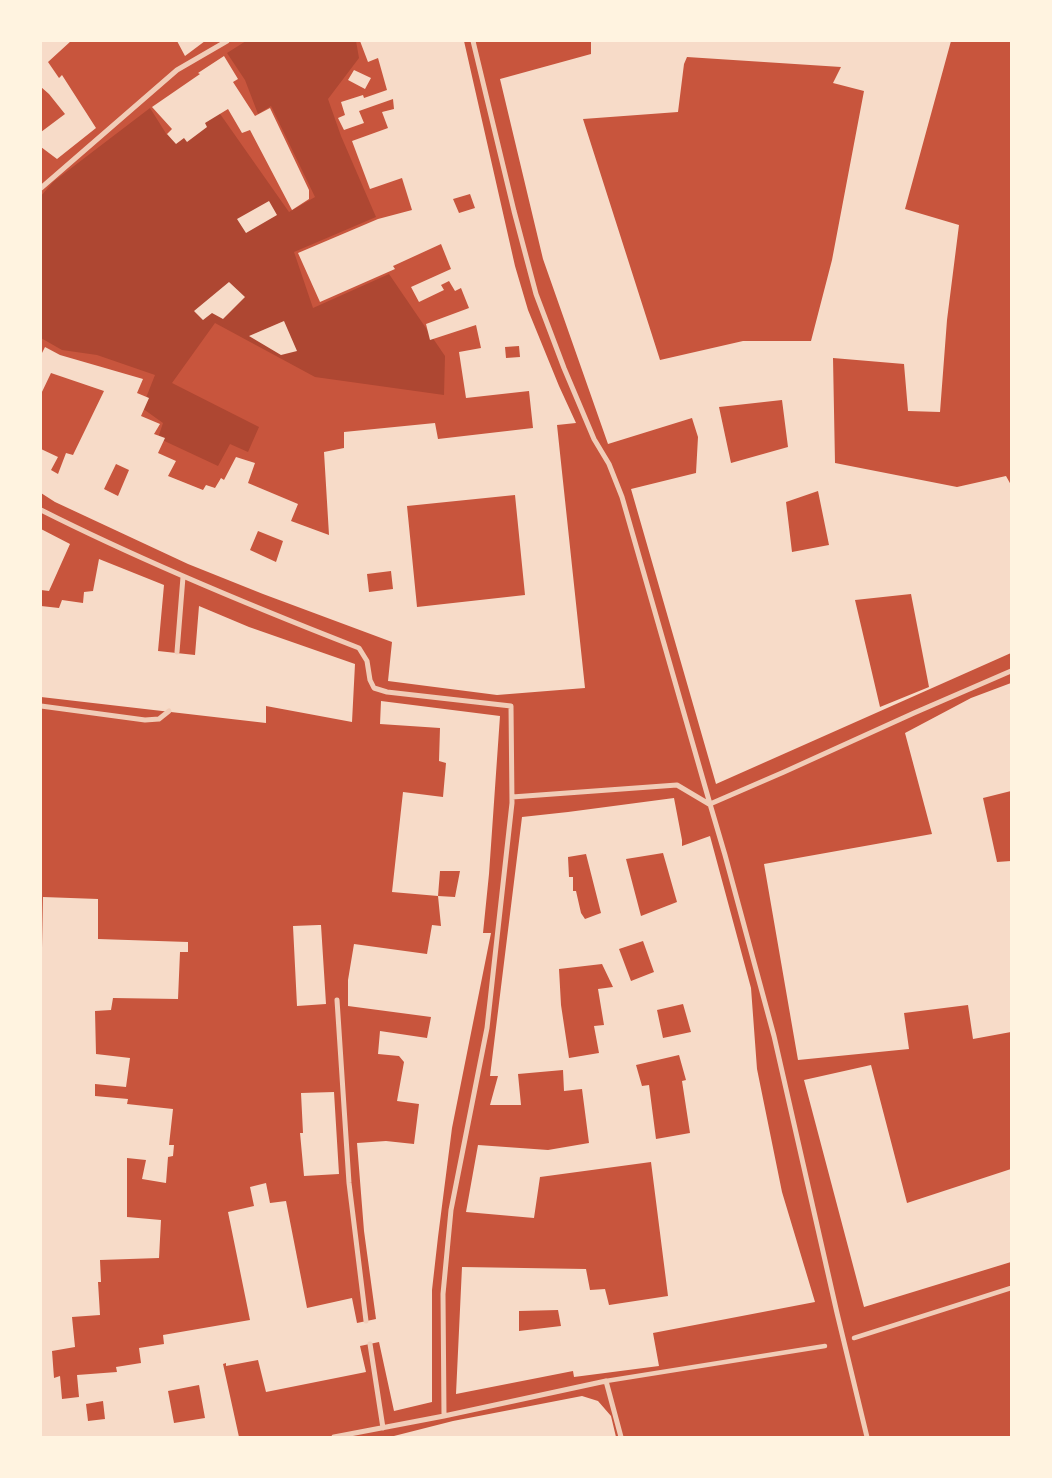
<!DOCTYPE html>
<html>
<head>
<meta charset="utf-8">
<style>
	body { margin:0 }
	#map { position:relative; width:1052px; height:1478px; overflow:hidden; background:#c8553d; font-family:Helvetica,sans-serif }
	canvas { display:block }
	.frame { position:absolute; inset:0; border:42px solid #fff3e0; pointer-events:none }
</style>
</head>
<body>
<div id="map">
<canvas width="1052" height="1478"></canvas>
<div class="frame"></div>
</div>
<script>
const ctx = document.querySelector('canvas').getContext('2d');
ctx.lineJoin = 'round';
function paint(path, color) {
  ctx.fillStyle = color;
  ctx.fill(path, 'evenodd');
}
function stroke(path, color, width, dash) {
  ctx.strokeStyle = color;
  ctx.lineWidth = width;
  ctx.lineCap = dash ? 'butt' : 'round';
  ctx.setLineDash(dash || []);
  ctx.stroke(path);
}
paint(new Path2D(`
	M 246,41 L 356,41 L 359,58 L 328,99 L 341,136 L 376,217 L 294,252 L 313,308 L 389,274 L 445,356 L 444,395 L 315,377 L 215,323 L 172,383 L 259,427 L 248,452 L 230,444 L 218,466 L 158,438 L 163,423 L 142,408 L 155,375 L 97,355 L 62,350 L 41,338 L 41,196 L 53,182 L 150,108 L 167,135 L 218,111 L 289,212 L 315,197 L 271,106 L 258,114 L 245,80 L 227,53 Z`), '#ae4732');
paint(new Path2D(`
	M 41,41 L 71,41 L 48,62 L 59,78 L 62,75 L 96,128 L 57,159 L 41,147 L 41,132 L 65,114 L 49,94 L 41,87 Z
	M 177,41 L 205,41 L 185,56 Z
	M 360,41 L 464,41 L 515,266 L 528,310 L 559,386 L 576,423 L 557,425 L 585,688 L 497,695 L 388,681 L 392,642 L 263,594 L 188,564 L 55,502 L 41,493 L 41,449 L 58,457 L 51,470 L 58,474 L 66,453 L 73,455 L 104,391 L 51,373 L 41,394 L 41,355 L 45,347 L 60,355 L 143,379 L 137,393 L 149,398 L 141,416 L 160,424 L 154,434 L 165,438 L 158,453 L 176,461 L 168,476 L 203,490 L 206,485 L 215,488 L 221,478 L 224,480 L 236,457 L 255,463 L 248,483 L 298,504 L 291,521 L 329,535 L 324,452 L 344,448 L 344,432 L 435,423 L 438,439 L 533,428 L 529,391 L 466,398 L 459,352 L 481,348 L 476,325 L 430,340 L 426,324 L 469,308 L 461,288 L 455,291 L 449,281 L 441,285 L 444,290 L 419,302 L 411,287 L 451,269 L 441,244 L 393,266 L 395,269 L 320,302 L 298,253 L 378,219 L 412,210 L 402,178 L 370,189 L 352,141 L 388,128 L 382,112 L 394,109 L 393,99 L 359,111 L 364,123 L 344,130 L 338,118 L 345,115 L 341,102 L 363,95 L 364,98 L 387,90 L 378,58 L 368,62 ZM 470,194 L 475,208 L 459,213 L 453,199 ZM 519,346 L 520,357 L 506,358 L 505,347 ZM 116,464 L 129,470 L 118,496 L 104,489 ZM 515,495 L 525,595 L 417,607 L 407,506 ZM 258,531 L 283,541 L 276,562 L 250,550 ZM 391,571 L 393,589 L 369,592 L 367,574 Z
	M 591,41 L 951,41 L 905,209 L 959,225 L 947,320 L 940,412 L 908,411 L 904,364 L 833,358 L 835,463 L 957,487 L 1006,476 L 1011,485 L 1011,653 L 716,784 L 631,489 L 696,473 L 698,437 L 692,418 L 608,444 L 543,259 L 500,79 L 591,54 ZM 687,57 L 841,67 L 833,83 L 864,91 L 832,260 L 811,341 L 743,341 L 660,360 L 583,119 L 678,112 L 684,64 ZM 782,400 L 788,447 L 731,463 L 719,407 ZM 818,491 L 829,545 L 792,552 L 786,502 ZM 911,594 L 929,687 L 880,707 L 855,600 Z
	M 224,56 L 238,79 L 233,82 L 255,116 L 270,108 L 309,190 L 309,199 L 292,210 L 250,130 L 242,133 L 228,109 L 205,123 L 207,127 L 187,142 L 184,138 L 176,144 L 167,134 L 172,129 L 152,107 L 200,74 L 198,73 Z
	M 354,70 L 371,78 L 365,89 L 348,80 Z
	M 269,201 L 277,215 L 246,233 L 237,219 Z
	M 229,282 L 245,297 L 223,319 L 212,313 L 203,320 L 194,311 Z
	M 284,321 L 297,351 L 281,355 L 249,336 Z
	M 41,529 L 70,544 L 49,591 L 41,590 Z
	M 99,559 L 164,585 L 158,651 L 195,655 L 199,606 L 249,627 L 355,664 L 352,722 L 266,706 L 266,723 L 41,697 L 41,606 L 59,608 L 62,600 L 83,603 L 84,592 L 93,591 Z
	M 1011,683 L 1011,791 L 983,798 L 997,862 L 1011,861 L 1011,1032 L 973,1039 L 968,1005 L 904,1013 L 909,1049 L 798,1060 L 764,864 L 932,834 L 905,733 L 971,698 Z
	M 381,701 L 500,716 L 489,874 L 483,933 L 491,933 L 452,1128 L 438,1237 L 432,1290 L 432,1402 L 394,1411 L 379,1342 L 360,1346 L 366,1372 L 266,1392 L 258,1360 L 226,1366 L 226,1363 L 223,1364 L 239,1437 L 41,1437 L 41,998 L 43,897 L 98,899 L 98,939 L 188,942 L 188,952 L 180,952 L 178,999 L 113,998 L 111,1010 L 95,1011 L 96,1054 L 130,1058 L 126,1087 L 95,1084 L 95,1096 L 128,1099 L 127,1104 L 173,1109 L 169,1145 L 174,1145 L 173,1156 L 168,1157 L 166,1183 L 142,1179 L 146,1160 L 127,1158 L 127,1217 L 161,1220 L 159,1258 L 100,1260 L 101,1282 L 98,1282 L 100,1315 L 72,1317 L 75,1347 L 52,1351 L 54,1378 L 60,1376 L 62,1399 L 79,1397 L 77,1375 L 117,1372 L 116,1367 L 141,1363 L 139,1348 L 164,1344 L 163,1335 L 250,1320 L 228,1212 L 254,1206 L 250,1187 L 266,1183 L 270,1203 L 286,1201 L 307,1308 L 352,1298 L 357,1323 L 376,1319 L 364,1231 L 357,1143 L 386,1141 L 414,1144 L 419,1104 L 397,1101 L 404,1062 L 399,1056 L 378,1054 L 380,1031 L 427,1038 L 431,1017 L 348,1006 L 348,980 L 354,944 L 427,954 L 432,925 L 441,926 L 438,896 L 455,897 L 460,871 L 440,871 L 438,896 L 392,892 L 403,792 L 443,797 L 446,763 L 439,761 L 440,728 L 380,724 ZM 199,1385 L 205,1418 L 174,1423 L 168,1391 ZM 103,1401 L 105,1419 L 88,1421 L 86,1404 Z
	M 674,798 L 682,840 L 682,846 L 710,836 L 751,988 L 757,1069 L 782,1192 L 815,1302 L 653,1333 L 659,1366 L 574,1377 L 573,1371 L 456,1394 L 462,1267 L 586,1269 L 590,1290 L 605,1289 L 609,1305 L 668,1296 L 651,1162 L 540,1177 L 534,1218 L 466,1212 L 478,1145 L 548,1150 L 589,1143 L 582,1089 L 564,1091 L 563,1070 L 518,1074 L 521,1105 L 490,1105 L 498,1076 L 490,1076 L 522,817 L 568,812 ZM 663,853 L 677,902 L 641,916 L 626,859 ZM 586,854 L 601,913 L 585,919 L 581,913 L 576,891 L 573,891 L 573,877 L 569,877 L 568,857 ZM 643,941 L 654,972 L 631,981 L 619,949 ZM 602,964 L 613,987 L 598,989 L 604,1025 L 594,1026 L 599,1053 L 569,1058 L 561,1005 L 559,969 ZM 683,1004 L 691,1032 L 663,1038 L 657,1010 ZM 679,1055 L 686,1080 L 682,1081 L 690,1133 L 656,1139 L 649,1085 L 642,1086 L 636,1065 ZM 558,1310 L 561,1326 L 519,1331 L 519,1311 Z
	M 319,925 L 321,925 L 326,1004 L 297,1006 L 293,926 Z
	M 871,1065 L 907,1203 L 1011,1169 L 1011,1262 L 864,1307 L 804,1080 Z
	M 334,1092 L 339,1174 L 304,1176 L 300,1133 L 303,1133 L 301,1093 Z
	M 582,1396 L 598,1401 L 611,1416 L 616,1437 L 390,1437 L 453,1421 Z`), '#f7dbc8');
stroke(new Path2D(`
	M 854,1338 L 1011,1288
	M 606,1381 L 825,1346`), '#f1ccb7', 4.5);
stroke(new Path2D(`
	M 473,41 L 514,211 L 536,294 L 564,368 L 594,439 L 609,464 L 622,497 L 710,804 L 725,855 L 774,1036 L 837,1313 L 867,1437
	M 41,188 L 177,70 L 227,41
	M 41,510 C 144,562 251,606 359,648 L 367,661 L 370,680 L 374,688 L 387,692 L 511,706 L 512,803 L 487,1028 L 451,1210 L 443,1294 L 444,1416
	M 177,652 L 183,577
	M 41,706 L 145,720 L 159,719 L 169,711
	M 512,797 L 677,785 L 709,804
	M 710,804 L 784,772 L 914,713 L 1011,671
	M 337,1000 L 349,1183 L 366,1321
	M 370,1344 L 383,1428
	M 334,1437 L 444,1416 L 606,1381 L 621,1437`), '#f1ccb7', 5);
</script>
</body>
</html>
